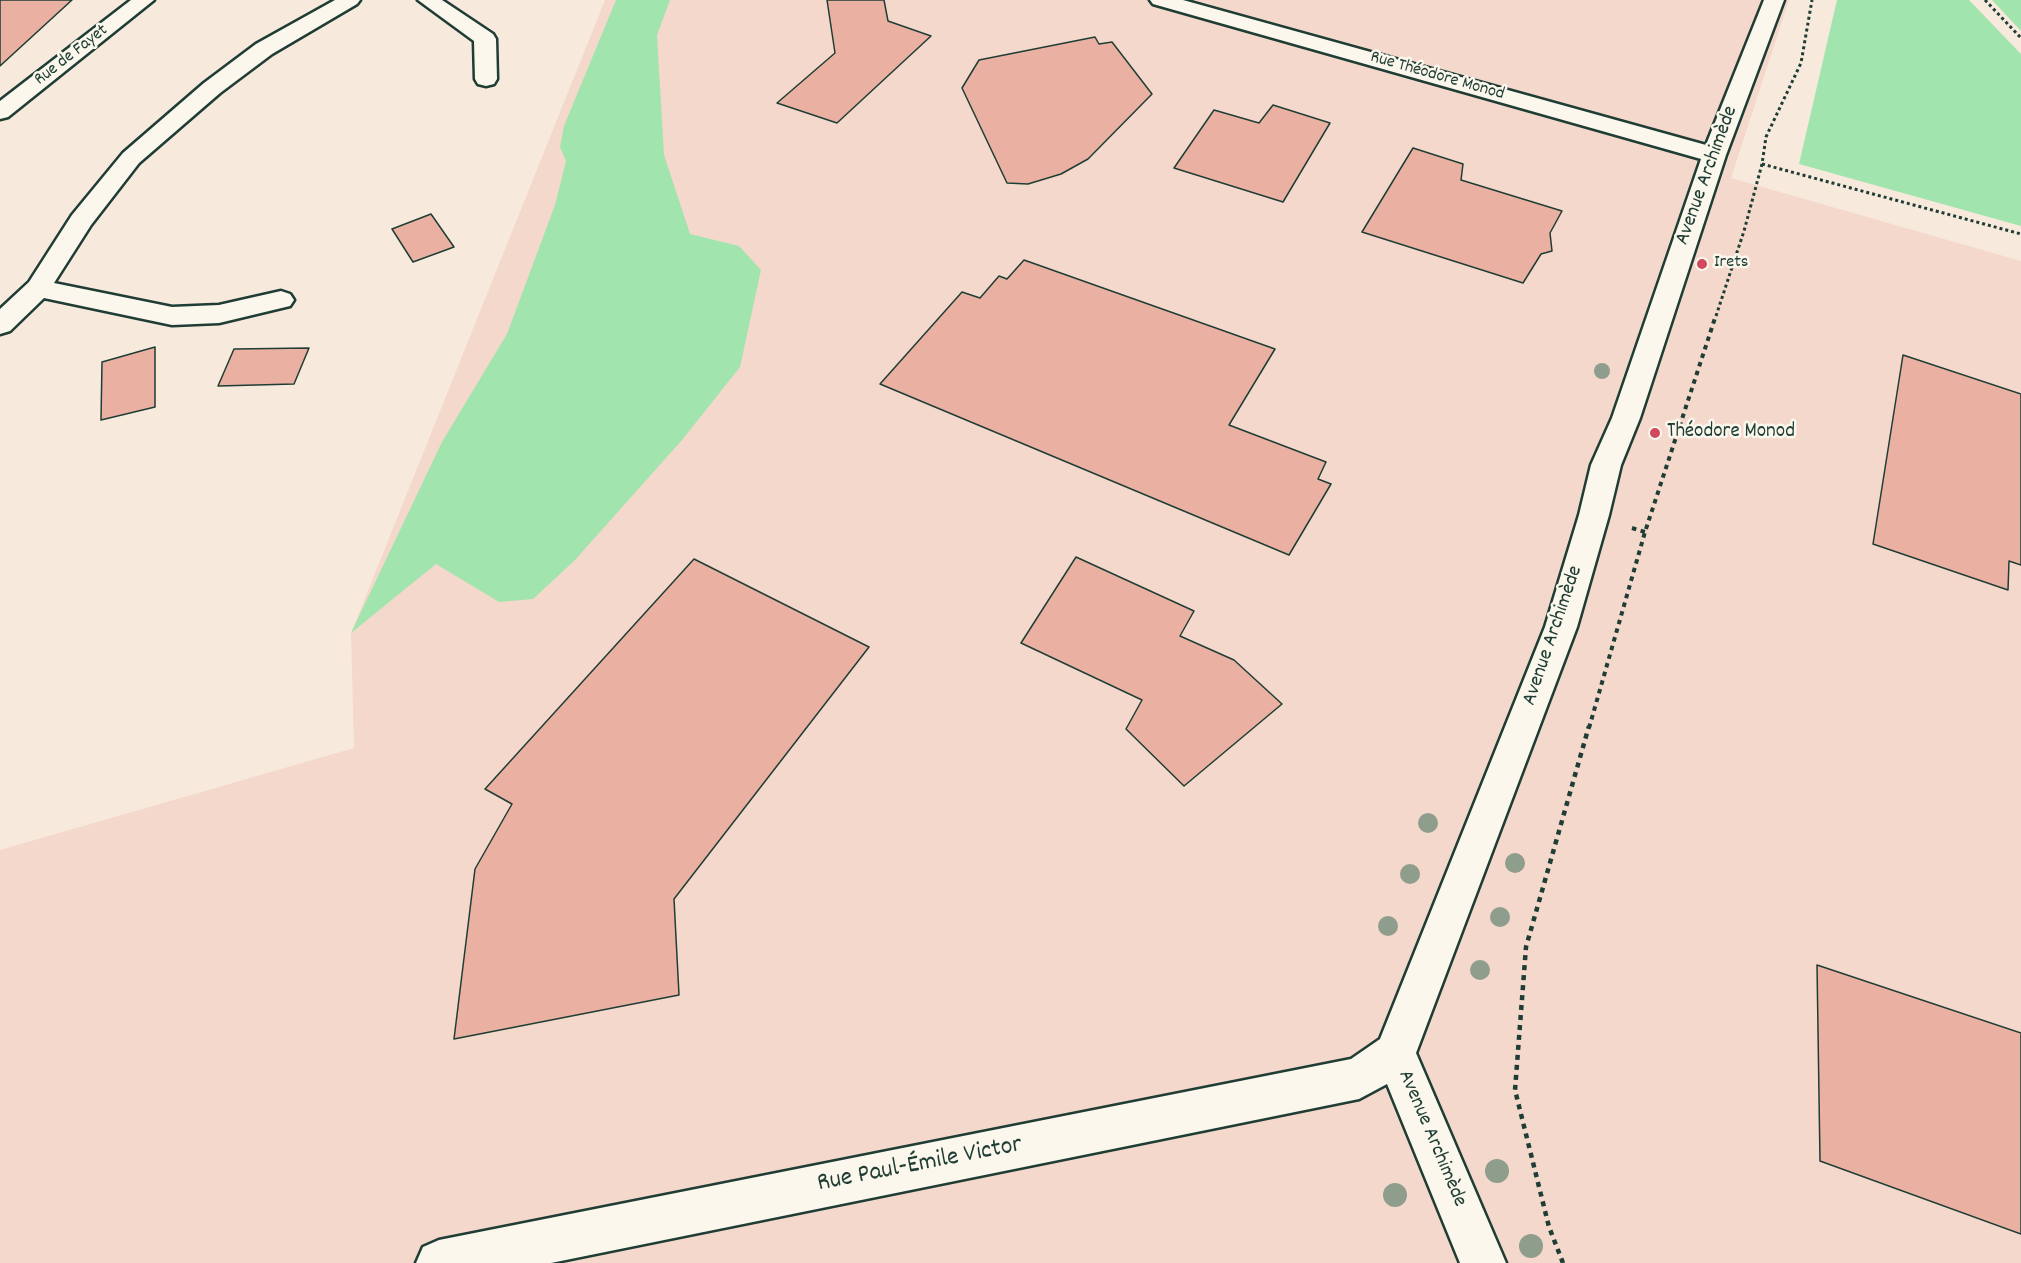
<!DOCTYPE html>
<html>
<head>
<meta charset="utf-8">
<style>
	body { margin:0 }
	canvas { display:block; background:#f8e9dd }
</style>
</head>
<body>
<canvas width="2021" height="1263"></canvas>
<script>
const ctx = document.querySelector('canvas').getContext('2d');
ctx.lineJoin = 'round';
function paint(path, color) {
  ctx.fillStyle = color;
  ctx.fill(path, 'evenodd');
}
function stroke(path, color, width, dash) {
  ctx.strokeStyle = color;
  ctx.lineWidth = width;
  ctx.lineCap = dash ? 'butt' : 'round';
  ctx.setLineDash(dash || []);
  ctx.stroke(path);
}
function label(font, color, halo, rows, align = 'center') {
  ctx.font = font + ' Dekko,sans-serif';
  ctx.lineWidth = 5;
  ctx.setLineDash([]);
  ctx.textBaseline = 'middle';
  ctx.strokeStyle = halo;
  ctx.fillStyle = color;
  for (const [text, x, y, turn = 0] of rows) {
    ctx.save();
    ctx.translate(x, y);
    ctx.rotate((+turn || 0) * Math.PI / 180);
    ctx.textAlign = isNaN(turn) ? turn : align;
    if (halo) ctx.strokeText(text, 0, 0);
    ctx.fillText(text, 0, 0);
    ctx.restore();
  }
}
paint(new Path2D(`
	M 605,0 L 1789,0 L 1731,178 L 2021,261 L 2021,1263 L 0,1263 L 0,850 L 354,748 L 351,633 Z`), '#f4d8cc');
paint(new Path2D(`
	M 616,0 L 670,0 L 657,35 L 664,155 L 690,234 L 739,246 L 761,270 L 740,367 L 682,440 L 574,561 L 533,599 L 499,602 L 436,564 L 351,633 L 442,442 L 507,334 L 555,205 L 566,161 L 560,147 L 564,126 Z
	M 1837,0 L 1969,0 L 2021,54 L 2021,226 L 1799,164 Z
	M 1992,0 L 2021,0 L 2021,31 Z`), '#a2e4ad');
const building = new Path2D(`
	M 0,0 L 72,0 L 0,66 Z
	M 827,0 L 884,0 L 888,21 L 931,36 L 837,123 L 777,103 L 835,53 Z
	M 1095,37 L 1099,44 L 1112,42 L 1152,94 L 1088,159 L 1061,174 L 1028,184 L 1007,183 L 962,88 L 979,60 Z
	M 1273,105 L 1330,123 L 1283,202 L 1174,168 L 1214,110 L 1259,123 Z
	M 1413,148 L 1463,164 L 1461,180 L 1562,211 L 1550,233 L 1552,251 L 1541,254 L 1523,283 L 1362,232 Z
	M 431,214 L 454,247 L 413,262 L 392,229 Z
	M 1024,260 L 1275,349 L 1229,425 L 1326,462 L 1318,479 L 1331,484 L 1289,555 L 880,384 L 962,292 L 980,298 L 999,276 L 1007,279 Z
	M 155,347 L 155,407 L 101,420 L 102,362 Z
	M 309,348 L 294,384 L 218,386 L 234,349 Z
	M 1903,355 L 2021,394 L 2021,565 L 2009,561 L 2008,590 L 1873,544 Z
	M 1076,557 L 1194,611 L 1180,636 L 1234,660 L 1282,704 L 1184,786 L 1126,729 L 1142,700 L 1021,643 Z
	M 694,559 L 869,647 L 674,899 L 679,995 L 454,1039 L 475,869 L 512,804 L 485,789 Z
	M 1817,965 L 2021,1033 L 2021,1234 L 1820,1161 Z`);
paint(building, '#eab1a3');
stroke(building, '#1f3d34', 1.5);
const street = new Path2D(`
	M 335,0 L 360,0 L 357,4 L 272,54 L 220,93 L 139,163 L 91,225 L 54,283 L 172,307 L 219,305 L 281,291 L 290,294 L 294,300 L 290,306 L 219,323 L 172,325 L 44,298 L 10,331 L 0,334 L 0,309 L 29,282 L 72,215 L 123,153 L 204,83 L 256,44 Z
	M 418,0 L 442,0 L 493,34 L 496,39 L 497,79 L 494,84 L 486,86 L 478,84 L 475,79 L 474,41 Z
	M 1150,0 L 1183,0 L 1706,145 L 1764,0 L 1784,0 L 1726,155 L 1640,418 L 1621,465 L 1609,515 L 1577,627 L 1416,1053 L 1506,1263 L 1460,1263 L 1387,1084 L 1359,1099 L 551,1263 L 416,1263 L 423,1247 L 439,1240 L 1351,1059 L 1380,1039 L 1545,627 L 1579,515 L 1591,465 L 1612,418 L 1701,159 L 1153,4 Z`);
const secondary = new Path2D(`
	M 131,0 L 154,0 L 8,117 L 0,119 L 0,101 Z`);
stroke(street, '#1f3d34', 5);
stroke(secondary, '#1f3d34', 5);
stroke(new Path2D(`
	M 1985,0 L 2021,38
	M 1762,164 L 2021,234
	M 1716,316 L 1744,231 L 1762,164 L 1766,137 L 1801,63 L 1812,0`), '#1f3d34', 3, [3, 3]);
stroke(new Path2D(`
	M 1632,528 L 1645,532
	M 1589,728 L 1645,532 L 1716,315`), '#1f3d34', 4, [4.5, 4.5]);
stroke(new Path2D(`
	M 1563,1263 L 1549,1227 L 1515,1090 L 1526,947 L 1589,726`), '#1f3d34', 4.5, [5, 5]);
paint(street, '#fbf7ec');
paint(secondary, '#fbf7ec');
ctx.fillStyle = '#8f9d8d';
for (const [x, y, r] of [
	[1602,371,8],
	[1428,823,10],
	[1515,863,10],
	[1410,874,10],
	[1500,917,10],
	[1388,926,10],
	[1480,970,10],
	[1497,1171,12],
	[1395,1195,12],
	[1531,1246,12]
]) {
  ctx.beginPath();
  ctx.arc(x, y, r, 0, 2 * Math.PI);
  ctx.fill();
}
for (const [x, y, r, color] of [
	[1702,264,6,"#d1495b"],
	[1655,433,6,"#d1495b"]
]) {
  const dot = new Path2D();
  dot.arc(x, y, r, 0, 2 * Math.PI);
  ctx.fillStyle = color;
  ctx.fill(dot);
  stroke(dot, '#fbf7ec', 2);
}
label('18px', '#1f3d34', '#fbf7ec', [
	["Rue de Fayet",72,56,-38],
	["Rue Théodore Monod",1437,77,16]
]);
label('18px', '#1f3d34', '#fbf7ec', [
	["Irets",1714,264]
], 'left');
label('21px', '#1f3d34', '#fbf7ec', [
	["Avenue Archimède",1708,176,-70],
	["Avenue Archimède",1554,636,-71],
	["Avenue Archimède",1431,1139,67]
]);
label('21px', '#1f3d34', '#fbf7ec', [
	["Théodore Monod",1667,433]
], 'left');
label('26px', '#1f3d34', '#fbf7ec', [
	["Rue Paul-Émile Victor",920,1166,-11]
]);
</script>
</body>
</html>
